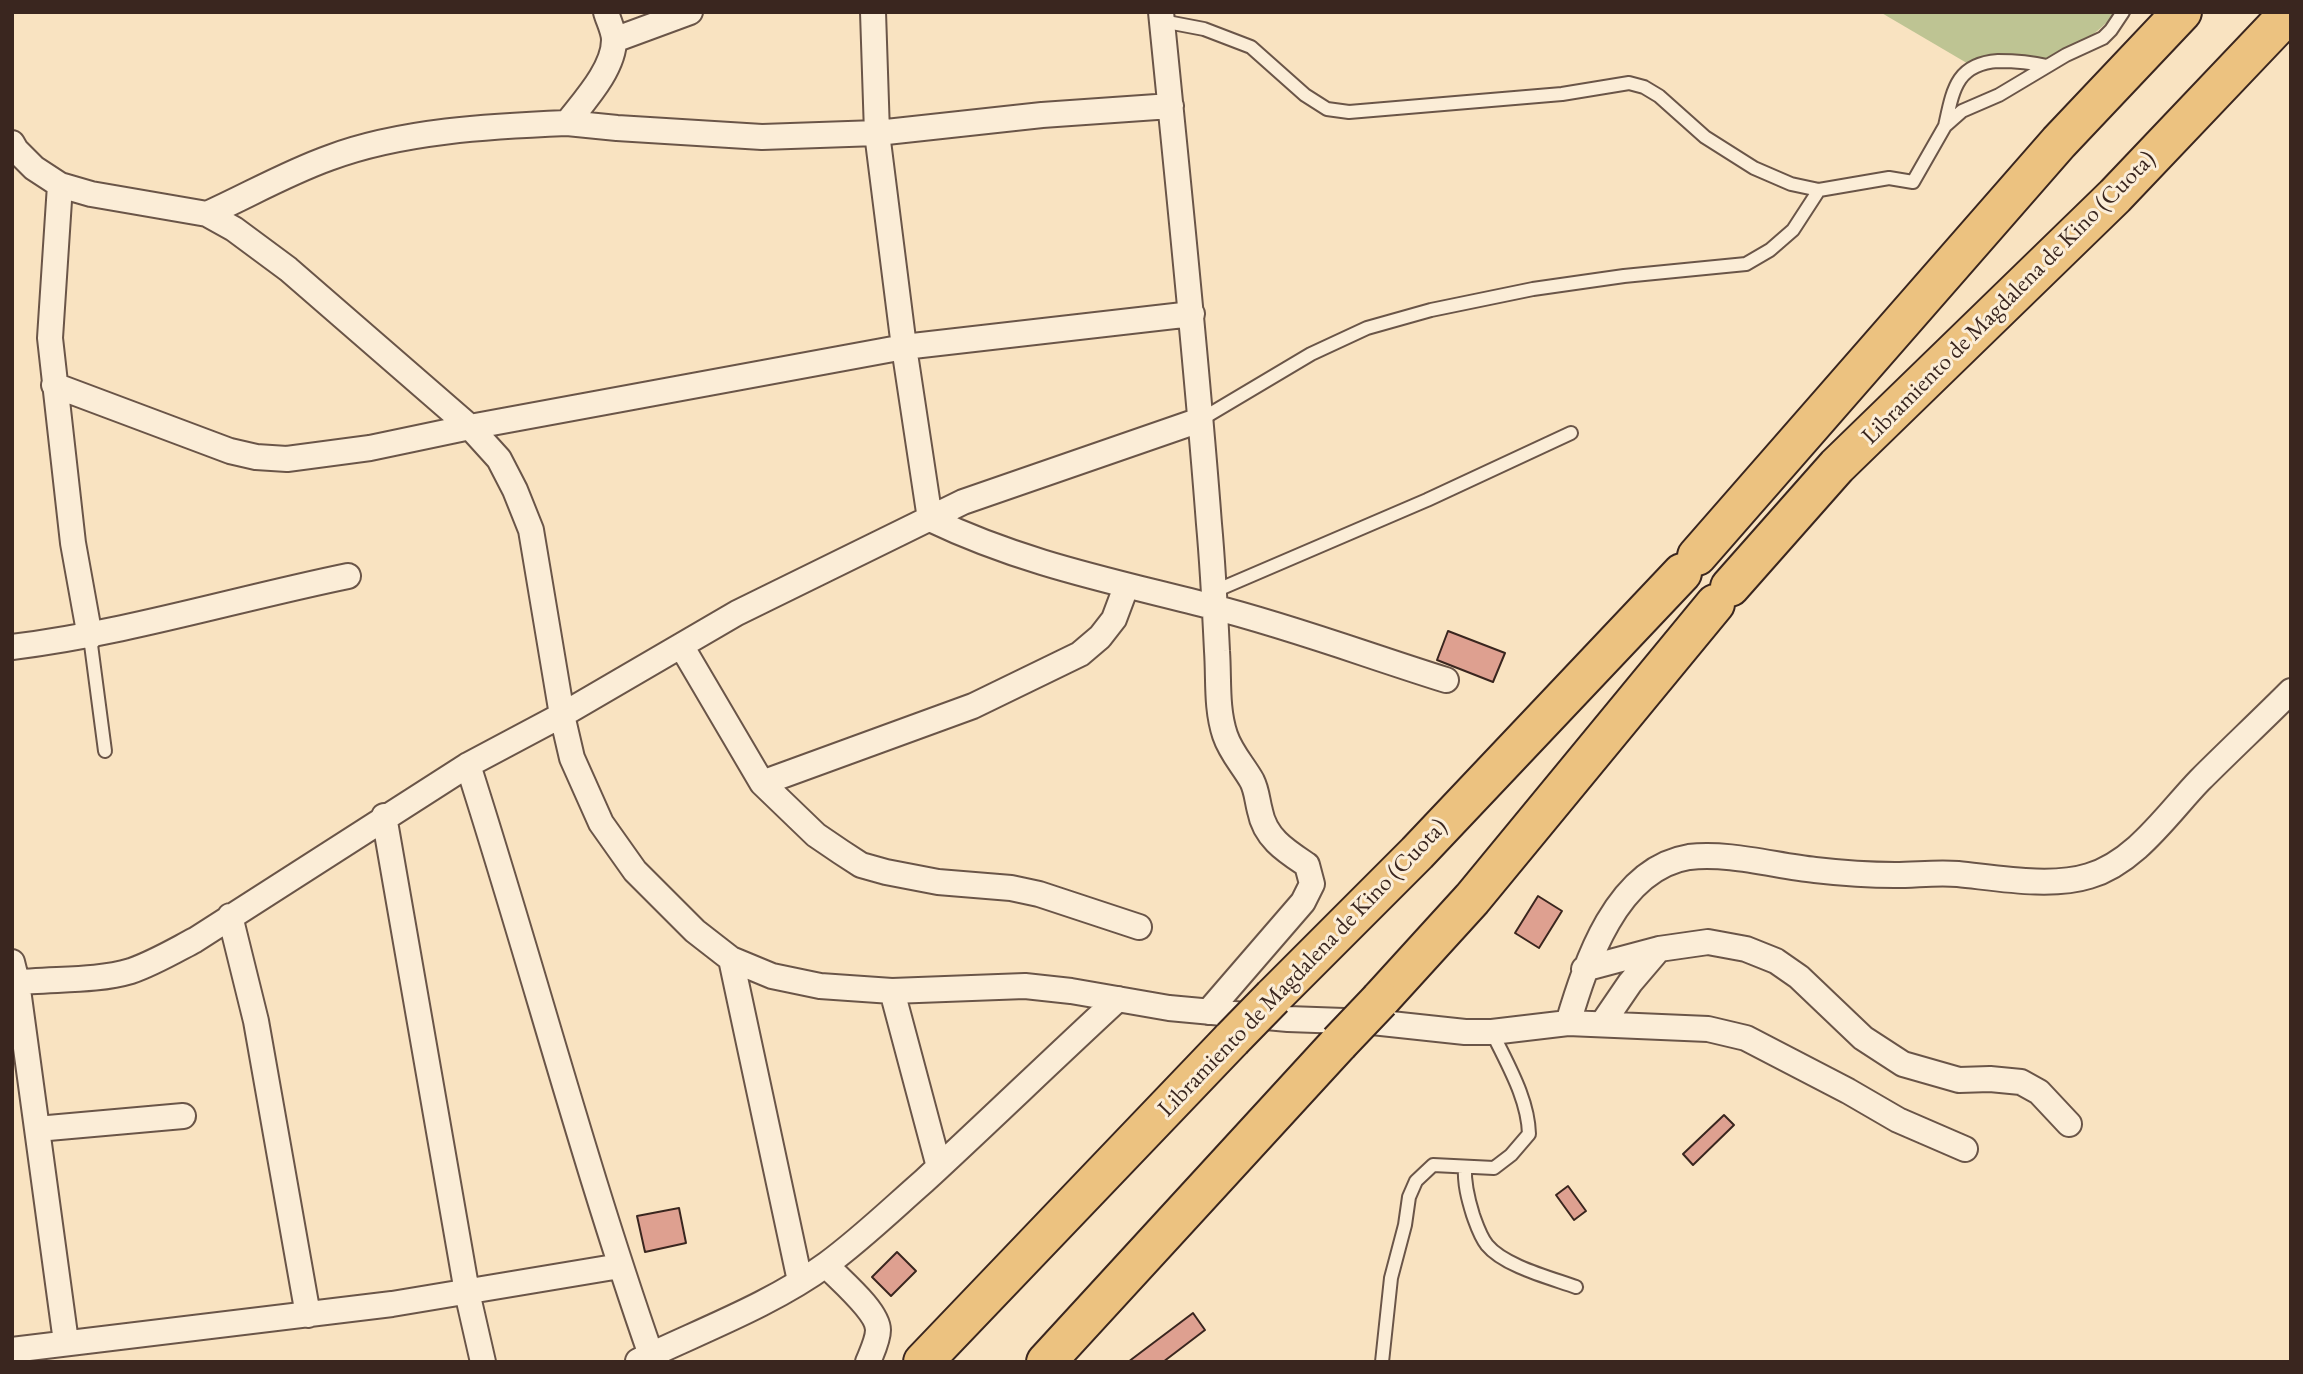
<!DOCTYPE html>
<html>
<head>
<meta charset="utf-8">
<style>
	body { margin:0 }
	#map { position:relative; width:2303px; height:1374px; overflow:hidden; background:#f9e3c1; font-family:"EB Garamond",serif }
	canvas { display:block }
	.frame { position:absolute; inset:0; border:14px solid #3a261f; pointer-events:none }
</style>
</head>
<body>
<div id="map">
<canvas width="2303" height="1374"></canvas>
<div class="frame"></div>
</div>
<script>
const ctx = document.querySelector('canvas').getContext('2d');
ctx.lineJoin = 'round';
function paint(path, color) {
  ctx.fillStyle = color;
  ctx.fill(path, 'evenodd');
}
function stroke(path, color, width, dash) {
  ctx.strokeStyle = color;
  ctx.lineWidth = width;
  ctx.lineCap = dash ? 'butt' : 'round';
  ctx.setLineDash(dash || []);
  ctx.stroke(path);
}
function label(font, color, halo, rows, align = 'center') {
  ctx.font = font + ' "EB Garamond",serif';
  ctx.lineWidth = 6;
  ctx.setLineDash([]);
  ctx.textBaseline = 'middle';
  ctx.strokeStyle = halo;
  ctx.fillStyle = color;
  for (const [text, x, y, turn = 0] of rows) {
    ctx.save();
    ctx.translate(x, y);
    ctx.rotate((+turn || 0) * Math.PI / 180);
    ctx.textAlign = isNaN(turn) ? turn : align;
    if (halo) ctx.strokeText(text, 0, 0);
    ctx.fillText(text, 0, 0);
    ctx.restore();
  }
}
paint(new Path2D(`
	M 1880,12 L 2119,12 L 2066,58 L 1977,69 Z`), '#bec493');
const building = new Path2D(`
	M 1448,631 L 1505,653 L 1493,682 L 1437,660 Z
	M 1538,896 L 1562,911 L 1539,948 L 1515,933 Z
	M 1724,1115 L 1734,1125 L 1693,1165 L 1683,1154 Z
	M 1568,1186 L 1586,1211 L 1574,1220 L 1556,1195 Z
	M 679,1208 L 686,1243 L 645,1252 L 637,1216 Z
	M 897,1252 L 916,1271 L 891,1296 L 872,1277 Z
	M 1193,1313 L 1205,1330 L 1163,1362 L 1128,1362 Z`);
paint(building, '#dea090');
stroke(building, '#3a261f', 2);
const service = new Path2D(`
	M 1162,21 L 1204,29 L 1251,47 L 1305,95 L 1327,109 L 1349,112 L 1562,94 L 1629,83 L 1644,87 L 1659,96 L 1705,137 L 1754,168 L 1791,184 L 1819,190 L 1889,178 L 1913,182 L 1945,126 L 1962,111 L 1999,95 L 2066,55 L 2103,38 L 2111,30 L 2123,12
	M 1945,126 C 1953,90 1956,64 1998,61 C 2015,61 2030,62 2047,66
	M 1200,420 L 1311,354 L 1367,328 L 1431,310 L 1533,289 L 1624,276 L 1746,264 L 1770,250 L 1793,230 L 1819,190
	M 1215,591 L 1427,500 L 1571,433
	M 90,637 L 105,751
	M 1465,1167 C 1464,1184 1468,1199 1473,1215 C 1477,1226 1480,1236 1487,1245 C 1504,1266 1551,1278 1576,1287
	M 1382,1362 L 1391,1278 L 1405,1225 L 1409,1197 L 1416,1181 L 1433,1165 L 1494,1168 L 1511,1155 L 1529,1134 C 1528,1098 1507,1064 1492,1032`);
const minor = new Path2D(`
	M 873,12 L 877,133 L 904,347 L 930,519 C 1024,564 1113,581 1213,607 C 1292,627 1369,656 1446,680
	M 1161,12 C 1178,183 1196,353 1209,524 C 1213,567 1215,609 1217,651 C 1219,679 1216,708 1225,735 C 1231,753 1243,765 1252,781 C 1257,791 1257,800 1260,811 C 1265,838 1286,851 1307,865 L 1312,884 L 1303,902 L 1208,1012
	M 614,40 L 690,12
	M 567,123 L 617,128 L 762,137 L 877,133 L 1042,115 L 1171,106
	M 12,143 L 16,150 L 34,168 L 60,185 L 91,194 L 207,214 L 234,229 L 288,269 L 470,427 L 499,459 L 515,490 L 531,530 L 562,715 L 572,758 L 601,823 L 635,871 L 695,931 L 731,959 L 772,976 L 820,986 L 892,991 L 1025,986 L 1071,991 L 1169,1008 L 1288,1019 L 1372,1022 L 1465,1032 L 1492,1032 L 1568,1023 L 1708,1029 L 1746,1038 L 1848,1091 L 1898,1120 L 1965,1149
	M 60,185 L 50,338 L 73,543 L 90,637
	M 207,214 C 247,196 287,173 329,158 C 400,131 492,126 567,123 C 584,101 614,69 614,40 C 614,31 608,20 606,12
	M 54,385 L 230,451 L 256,457 L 287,459 L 370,448 L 470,427 L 904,347 L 1192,314
	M 12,647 C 126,633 236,599 348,576
	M 682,647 L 762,783 L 816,835 L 841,852 L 861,865 L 886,872 L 938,882 L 1011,888 L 1039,894 L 1139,927
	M 468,765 C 531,961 583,1161 651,1355
	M 762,783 L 973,706 L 1080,654 L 1100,637 L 1114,619 L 1126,587
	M 384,816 L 467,1292 L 483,1362
	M 230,916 L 256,1021 L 308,1315
	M 731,959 L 800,1281
	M 12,962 L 17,982 L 66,1342
	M 1584,969 L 1659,949 L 1708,942 L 1746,949 L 1776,961 L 1799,977 L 1863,1038 L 1903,1064 L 1959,1080 L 1990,1079 L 2021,1082 L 2039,1092 L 2069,1124
	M 12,983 C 51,978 94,982 131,971 C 154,963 174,951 195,940 L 468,765 L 562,715 L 737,613 L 963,502 L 1200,420
	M 892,991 L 939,1167
	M 1568,1023 C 1586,963 1616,869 1689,857 C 1728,852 1776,866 1815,870 C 1841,873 1868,875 1895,875 C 1916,875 1937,872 1958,874 C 1997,878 2051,888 2089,876 C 2136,862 2168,813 2200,780 C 2230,750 2261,721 2291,691
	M 1602,1024 L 1630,983 L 1659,949
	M 37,1129 L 183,1116
	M 826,1265 C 839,1279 878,1311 878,1330 C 878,1340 872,1352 868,1362
	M 12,1350 L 392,1304 L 620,1266
	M 638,1361 C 700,1331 771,1305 827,1264 C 861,1239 892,1209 924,1181 C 989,1121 1053,1059 1118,999`);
const motorway = new Path2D(`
	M 1697,556 L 2059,142 L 2182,12
	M 1730,587 L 1837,466 L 2115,196 L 2290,12
	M 1273,997 L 1417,853 L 1682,573
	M 1380,1000 L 1472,899 L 1715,604
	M 923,1362 L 1232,1039
	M 1046,1362 L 1339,1043`);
stroke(service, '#6a5548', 16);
stroke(minor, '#6a5548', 28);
stroke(motorway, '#3a261f', 42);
stroke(service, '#fbedd7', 12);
stroke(minor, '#fbedd7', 24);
stroke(motorway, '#ecc280', 38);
const motorwayBridge = new Path2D(`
	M 1232,1039 L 1273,997
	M 1339,1043 L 1380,1000`);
stroke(motorwayBridge, '#3a261f', 42, []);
stroke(motorwayBridge, '#ecc280', 38);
label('24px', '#3a261f', '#fbedd7', [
	["Libramiento de Magdalena de Kino (Cuota)",2009,298,-45],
	["Libramiento de Magdalena de Kino (Cuota)",1303,968,-46]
]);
</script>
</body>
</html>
